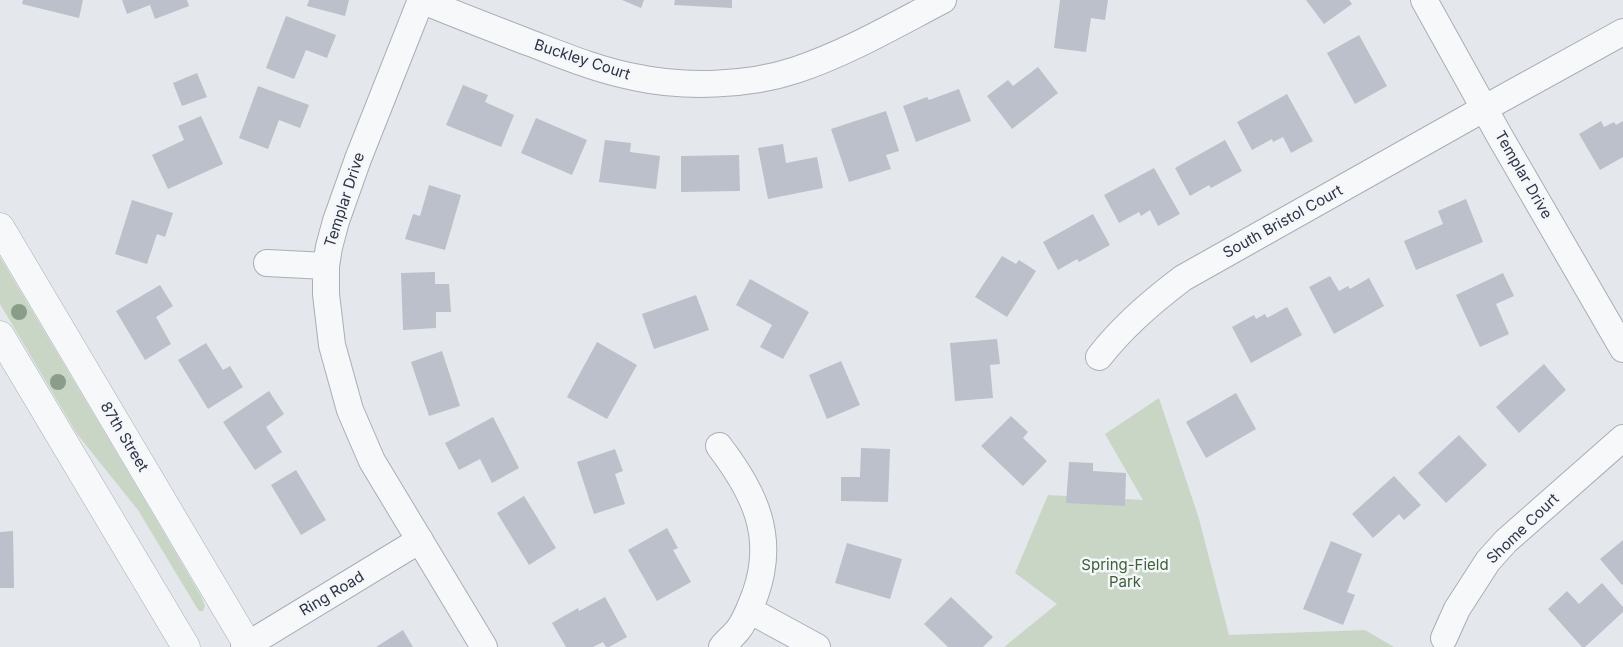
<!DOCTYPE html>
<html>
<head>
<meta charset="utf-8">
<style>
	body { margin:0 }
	canvas { display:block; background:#e4e7ec }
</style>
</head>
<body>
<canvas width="1623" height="647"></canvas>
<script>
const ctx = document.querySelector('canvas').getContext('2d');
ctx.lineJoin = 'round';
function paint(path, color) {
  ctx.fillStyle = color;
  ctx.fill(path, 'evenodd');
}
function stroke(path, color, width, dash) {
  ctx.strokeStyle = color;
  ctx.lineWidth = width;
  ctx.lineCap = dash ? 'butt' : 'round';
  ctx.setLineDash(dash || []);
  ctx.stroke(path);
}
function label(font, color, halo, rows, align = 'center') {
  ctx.font = font + ' Inter,sans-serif';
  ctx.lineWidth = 5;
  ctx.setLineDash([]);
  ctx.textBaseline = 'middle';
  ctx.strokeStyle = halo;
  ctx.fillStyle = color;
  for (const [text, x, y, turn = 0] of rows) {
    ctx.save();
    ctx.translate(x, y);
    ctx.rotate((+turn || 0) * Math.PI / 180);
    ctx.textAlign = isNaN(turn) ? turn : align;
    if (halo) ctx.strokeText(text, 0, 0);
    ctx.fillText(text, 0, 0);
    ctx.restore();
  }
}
paint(new Path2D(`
	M 0,257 L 143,497 L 201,596 L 205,606 L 203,611 L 199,611 L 197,608 L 138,510 L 77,434 L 0,304 Z
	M 1159,398 L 1199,519 L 1229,635 L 1365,630 L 1394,647 L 1004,647 L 1057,604 L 1015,573 L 1048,495 L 1143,500 L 1105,434 Z`), '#c9d6c5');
paint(new Path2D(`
	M 23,0 L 83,0 L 79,18 L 22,4 Z
	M 122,0 L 187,0 L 189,6 L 155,19 L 150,5 L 127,14 Z
	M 309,0 L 349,0 L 345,16 L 307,6 Z
	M 622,0 L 644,0 L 641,8 Z
	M 675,0 L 732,0 L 732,8 L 674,5 Z
	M 1060,0 L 1108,0 L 1105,20 L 1091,18 L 1086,52 L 1054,48 Z
	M 1306,0 L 1349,0 L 1352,4 L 1324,24 Z
	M 286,16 L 336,35 L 327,58 L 306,50 L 294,79 L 266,68 Z
	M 1359,35 L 1387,86 L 1355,104 L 1327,53 Z
	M 1038,67 L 1058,93 L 1012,129 L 987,96 L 1008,80 L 1013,86 Z
	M 197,73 L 207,97 L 182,106 L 173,83 Z
	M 463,85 L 488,95 L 485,102 L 514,115 L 501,147 L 446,125 Z
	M 258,86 L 309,105 L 300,128 L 279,120 L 268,149 L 239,138 Z
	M 959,89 L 971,121 L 916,142 L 903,106 L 927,97 L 929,100 Z
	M 1287,94 L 1313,141 L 1291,153 L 1283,137 L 1273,142 L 1272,139 L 1252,150 L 1237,122 Z
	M 886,111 L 899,151 L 886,155 L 891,169 L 849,182 L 831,129 Z
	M 201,116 L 223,164 L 168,189 L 152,155 L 184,140 L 178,126 Z
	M 536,118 L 587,140 L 572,175 L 521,153 Z
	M 1601,121 L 1604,127 L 1614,122 L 1616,125 L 1623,121 L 1623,157 L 1600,170 L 1579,134 Z
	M 605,140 L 631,143 L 630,152 L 660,156 L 656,189 L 599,182 Z
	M 1225,140 L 1242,171 L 1211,188 L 1209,185 L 1190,196 L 1175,168 Z
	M 783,144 L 786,163 L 817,157 L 823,188 L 768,199 L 758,148 Z
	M 739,155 L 740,191 L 681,192 L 681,156 Z
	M 1154,168 L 1180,214 L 1158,226 L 1150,210 L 1141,216 L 1139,212 L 1119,223 L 1104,195 Z
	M 429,185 L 461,195 L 445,250 L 405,239 L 413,214 L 420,216 Z
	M 1466,199 L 1483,242 L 1416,270 L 1404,241 L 1443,224 L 1438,211 Z
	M 132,200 L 173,213 L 165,237 L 157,234 L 147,264 L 115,254 Z
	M 1093,214 L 1110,245 L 1079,262 L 1077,259 L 1058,270 L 1043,242 Z
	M 1002,256 L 1016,264 L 1019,260 L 1036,271 L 1007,317 L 975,297 Z
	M 435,272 L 435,284 L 449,284 L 451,312 L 436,312 L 436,328 L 403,330 L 401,273 Z
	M 1503,273 L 1514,296 L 1496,304 L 1509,334 L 1480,347 L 1456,295 Z
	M 1330,276 L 1339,291 L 1348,286 L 1350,289 L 1369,278 L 1384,306 L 1334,334 L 1309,287 Z
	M 750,279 L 809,312 L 783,359 L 760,347 L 772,325 L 736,305 Z
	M 160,285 L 173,306 L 156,317 L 171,344 L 145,360 L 116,311 Z
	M 696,295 L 709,330 L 654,349 L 642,314 Z
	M 1287,307 L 1302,335 L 1251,363 L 1232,327 L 1254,315 L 1256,319 L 1265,314 L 1267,318 Z
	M 997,339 L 1000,364 L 990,365 L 993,398 L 955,401 L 950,343 Z
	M 597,342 L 637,365 L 607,419 L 567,397 Z
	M 206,343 L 223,370 L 230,366 L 243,387 L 208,409 L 178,360 Z
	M 442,351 L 460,406 L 429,416 L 411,362 Z
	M 841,361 L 860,405 L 827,419 L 809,375 Z
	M 1544,364 L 1566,390 L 1519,433 L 1496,407 Z
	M 269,391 L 284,414 L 266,427 L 282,452 L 255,470 L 223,422 Z
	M 1236,393 L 1256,429 L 1206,458 L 1186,422 Z
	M 1011,416 L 1028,432 L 1023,438 L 1047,461 L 1023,486 L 981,446 Z
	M 493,417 L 519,468 L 492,483 L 480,459 L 459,470 L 445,443 Z
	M 1459,435 L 1487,465 L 1446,503 L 1418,473 Z
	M 861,448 L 890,449 L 888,502 L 841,501 L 841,477 L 860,477 Z
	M 615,449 L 623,471 L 615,474 L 625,504 L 594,514 L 577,462 Z
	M 1069,462 L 1093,463 L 1093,471 L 1126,473 L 1125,506 L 1066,503 Z
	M 296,470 L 326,520 L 301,535 L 271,485 Z
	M 1394,476 L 1421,505 L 1404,520 L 1399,514 L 1373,538 L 1352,514 Z
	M 524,496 L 556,548 L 529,565 L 497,513 Z
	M 667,528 L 678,548 L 673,550 L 691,582 L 657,601 L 628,550 Z
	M 13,531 L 14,588 L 0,588 L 0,532 Z
	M 1623,540 L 1623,584 L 1622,585 L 1600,559 Z
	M 1331,541 L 1362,554 L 1347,592 L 1355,595 L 1343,625 L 1303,609 Z
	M 847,543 L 902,559 L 890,599 L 835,583 Z
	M 1602,583 L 1623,607 L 1623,612 L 1585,647 L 1582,647 L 1548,609 L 1567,591 L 1579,604 Z
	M 605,597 L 627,637 L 609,647 L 606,647 L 603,642 L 593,647 L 566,647 L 552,623 L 578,608 L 579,611 Z
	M 951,597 L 993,637 L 983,647 L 948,647 L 924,624 Z
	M 403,630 L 413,647 L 376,647 Z`), '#bbc0ca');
const minor = new Path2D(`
	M 421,0 L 358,159 L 336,221 L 329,247 L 326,266 L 326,294 L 332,345 L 350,410 L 372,461 L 484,647
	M 421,0 C 457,15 494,29 530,43 C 564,56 598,70 634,77 C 684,88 748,86 796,70 C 847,53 895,25 943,0
	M 1424,0 L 1499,135 L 1623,349
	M 267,263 L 326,266
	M 1099,357 C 1123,326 1151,302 1183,278 L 1485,108 L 1623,32
	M 719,446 C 755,493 776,537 755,595 C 750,607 746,620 738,630 C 733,636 727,641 722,647
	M 749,610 L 817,647
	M 1444,638 L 1457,609 L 1488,561 L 1506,541 L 1623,438
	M 244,647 L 420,540`);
const tertiary = new Path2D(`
	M 0,227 L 249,647
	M 0,335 L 186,647`);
stroke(minor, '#a9aeb7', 28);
stroke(tertiary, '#a9aeb7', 29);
stroke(minor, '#f7f8fa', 26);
stroke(tertiary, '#f7f8fa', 28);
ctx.fillStyle = '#899d89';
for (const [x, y] of [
	[19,312],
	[58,382]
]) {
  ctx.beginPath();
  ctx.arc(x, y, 8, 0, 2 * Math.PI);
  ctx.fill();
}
label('15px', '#2b3445', '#f4f6f9', [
	["Buckley Court",582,60,18],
	["Templar Drive",1523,175,60],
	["Templar Drive",345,200,-72],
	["South Bristol Court",1283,222,-29],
	["87th Street",124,437,59],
	["Shome Court",1523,529,-44],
	["Ring Road",332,594,-31]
]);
label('15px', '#3f6138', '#f4f6f9', [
	["Spring-Field",1125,565],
	["Park",1125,582]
]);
</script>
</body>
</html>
